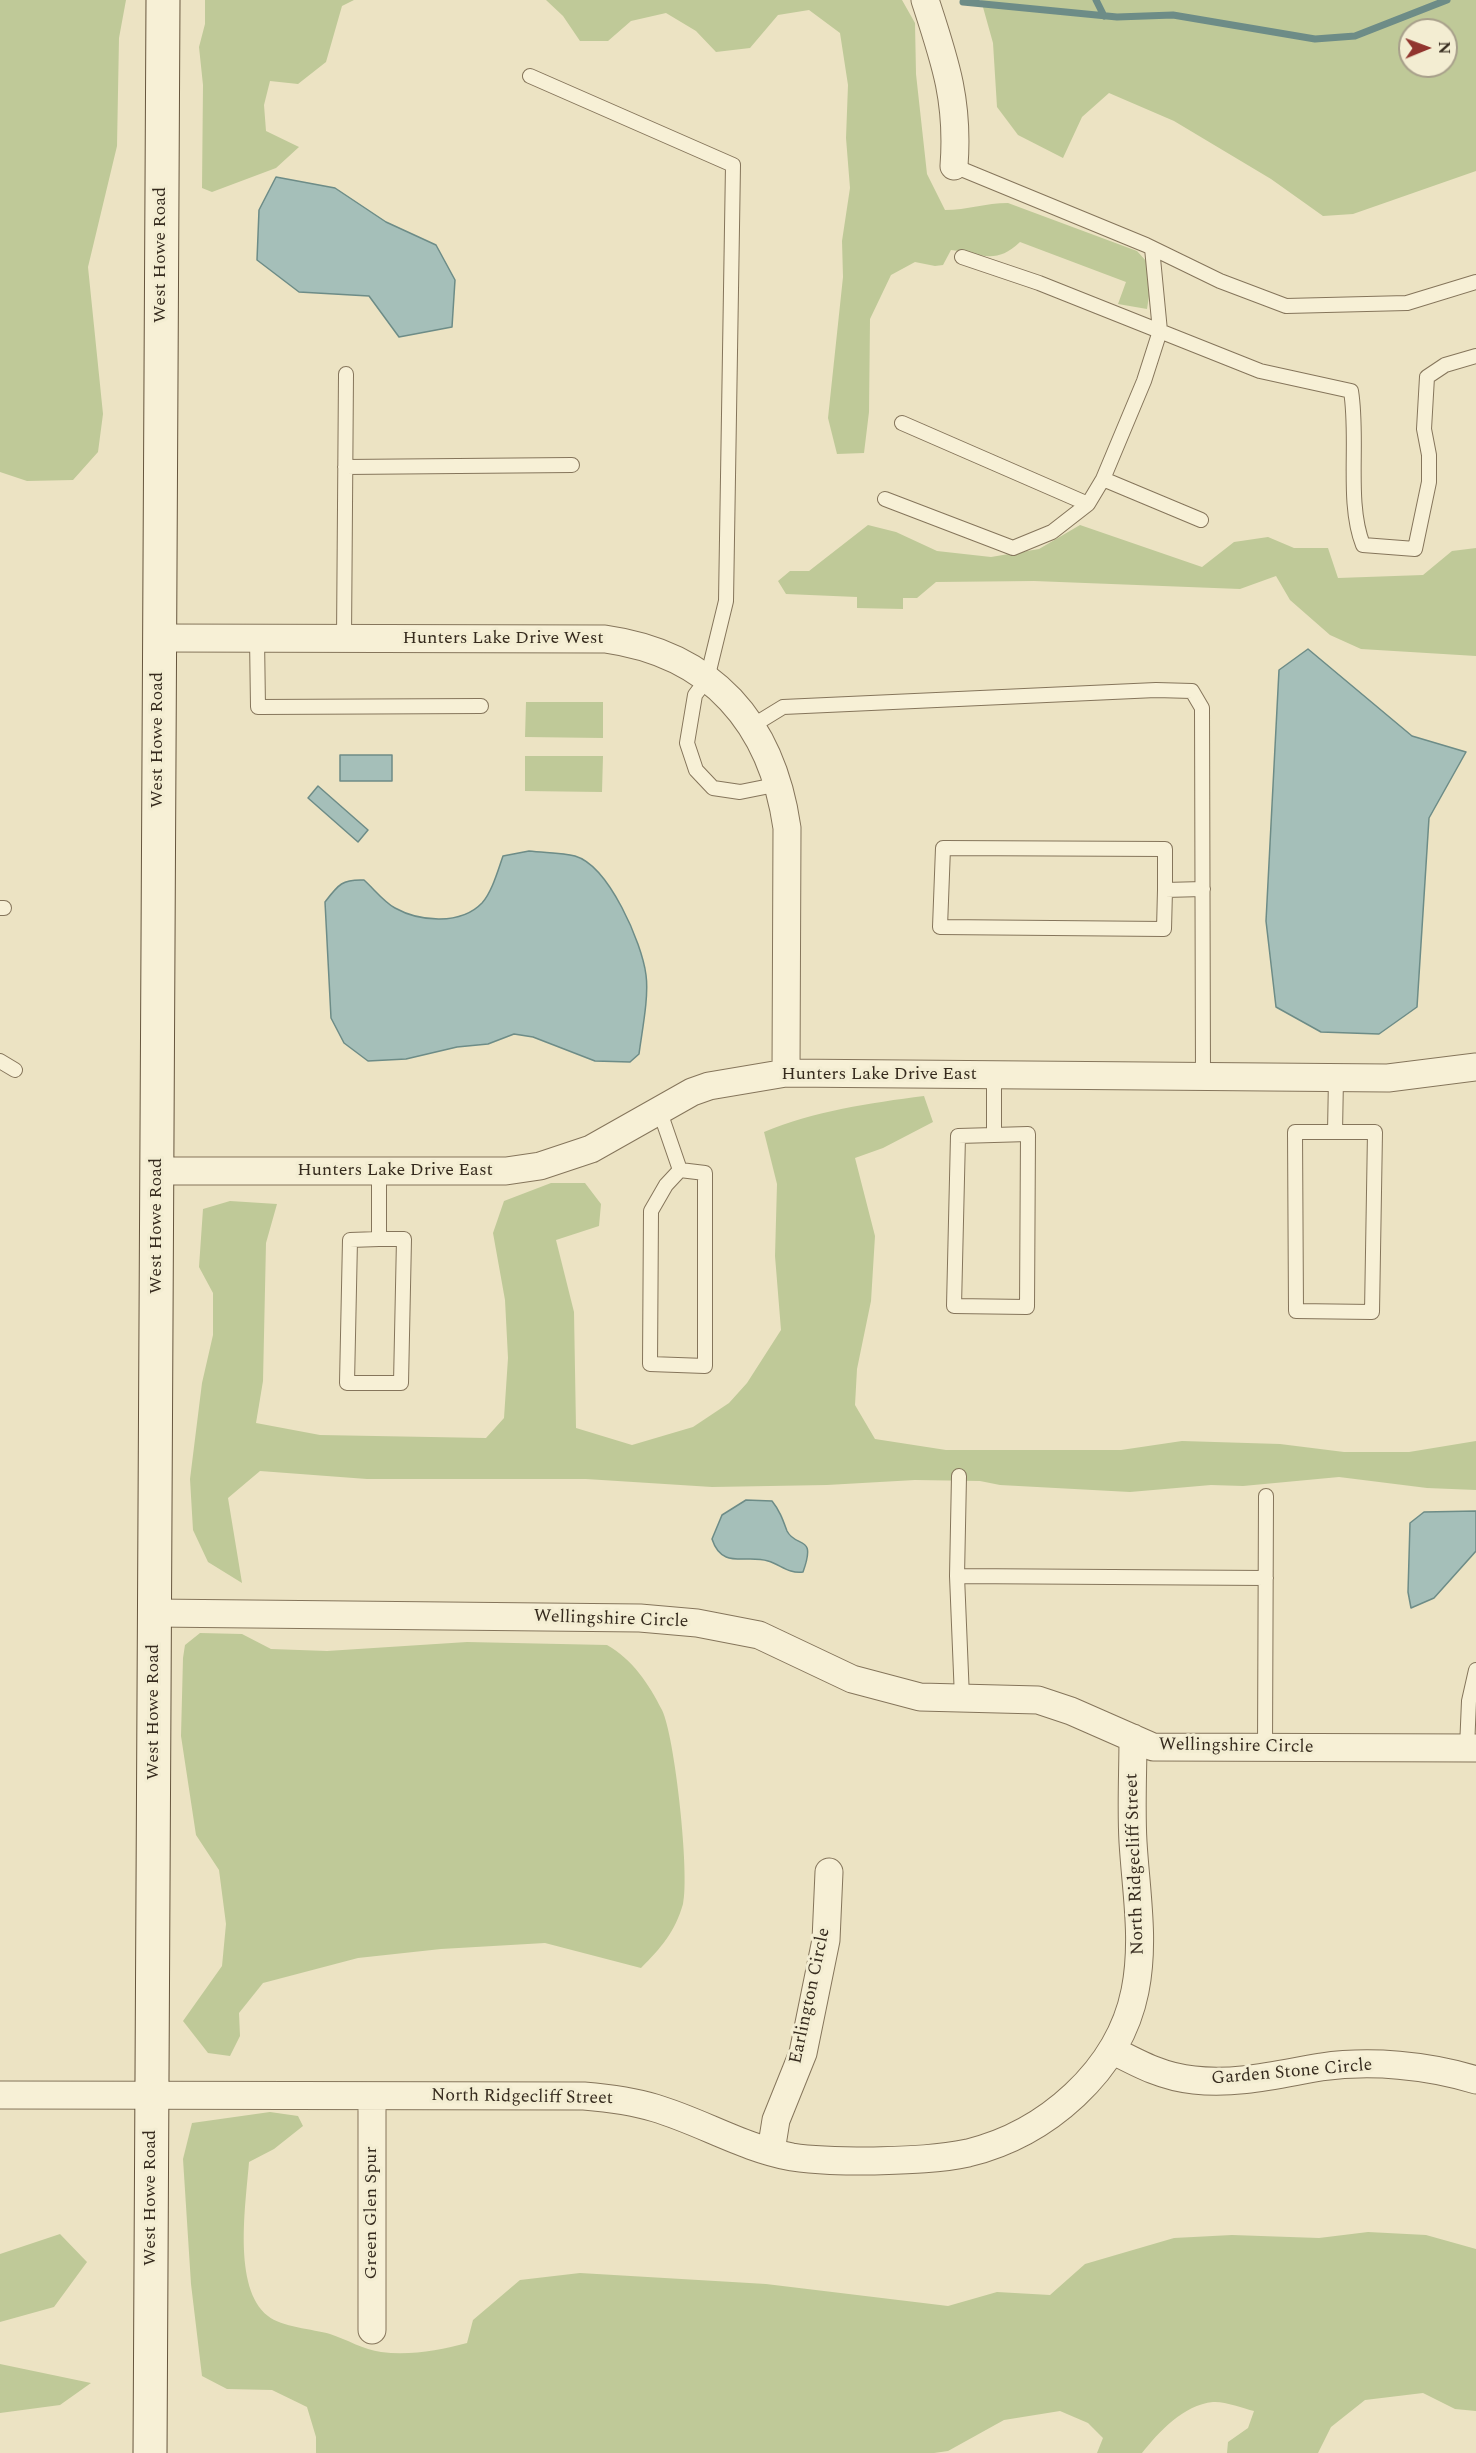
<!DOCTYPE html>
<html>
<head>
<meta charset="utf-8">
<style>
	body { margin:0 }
	#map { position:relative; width:1476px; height:2453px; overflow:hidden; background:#ece3c3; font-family:Spectral,serif }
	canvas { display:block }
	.north { position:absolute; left:1398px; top:18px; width:60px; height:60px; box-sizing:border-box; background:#f3edd2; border:2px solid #a79f8a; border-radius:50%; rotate:89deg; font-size:16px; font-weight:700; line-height:24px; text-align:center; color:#362b1e }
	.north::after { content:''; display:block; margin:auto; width:21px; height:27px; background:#91352e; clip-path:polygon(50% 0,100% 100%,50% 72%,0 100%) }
</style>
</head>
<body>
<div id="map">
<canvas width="1476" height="2453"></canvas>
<div class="north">N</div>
</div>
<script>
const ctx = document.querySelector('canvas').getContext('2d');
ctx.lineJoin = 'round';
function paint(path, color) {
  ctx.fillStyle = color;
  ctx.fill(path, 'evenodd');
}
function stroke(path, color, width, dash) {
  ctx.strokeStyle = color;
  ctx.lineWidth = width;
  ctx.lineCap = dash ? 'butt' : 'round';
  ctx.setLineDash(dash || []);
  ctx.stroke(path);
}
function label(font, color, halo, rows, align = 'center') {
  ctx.font = font + ' Spectral,serif';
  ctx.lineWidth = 6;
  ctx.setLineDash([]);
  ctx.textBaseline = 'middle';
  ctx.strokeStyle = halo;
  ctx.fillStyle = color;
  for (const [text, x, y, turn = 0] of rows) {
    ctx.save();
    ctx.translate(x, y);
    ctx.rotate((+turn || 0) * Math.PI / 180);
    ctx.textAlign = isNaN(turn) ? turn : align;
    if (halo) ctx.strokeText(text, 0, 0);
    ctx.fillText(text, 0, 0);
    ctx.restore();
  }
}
paint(new Path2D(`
	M 0,0 L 126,0 L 119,38 L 117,146 L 88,267 L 103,414 L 98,452 L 73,480 L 27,481 L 0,472 Z
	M 205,0 L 354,0 L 342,6 L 326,62 L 298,84 L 270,81 L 264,105 L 266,131 L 299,147 L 276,168 L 212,192 L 202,188 L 203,85 L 199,47 L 205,24 Z
	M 546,0 L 902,0 L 915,23 L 916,74 L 927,174 L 945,210 C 967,210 986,203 1008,203 L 1137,251 L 1147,262 L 1149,296 L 1147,309 L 1118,304 L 1126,282 L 1020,242 C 995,266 981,253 951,250 L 943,265 L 935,266 L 915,262 L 891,275 L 870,319 L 869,412 L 864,453 L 837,454 L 828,418 L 843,277 L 842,241 L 850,188 L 846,138 L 848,85 L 840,33 L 809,10 L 778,15 L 750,48 L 716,52 L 696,31 L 666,13 L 631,21 L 608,41 L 580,41 L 563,16 Z
	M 981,0 L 1476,0 L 1476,171 L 1353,214 L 1323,216 L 1271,179 L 1174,121 L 1109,93 L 1082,117 L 1063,158 L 1018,135 L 997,107 L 993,43 ZM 1410,30 L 1446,30 L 1446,66 L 1410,66 Z
	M 868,525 L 896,532 L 937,551 L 991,557 L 1039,549 L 1080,525 L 1202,567 L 1234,542 L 1268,537 L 1294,548 L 1328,548 L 1338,578 L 1423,575 L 1452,551 L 1476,548 L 1476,656 L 1361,649 L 1330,635 L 1290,600 L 1276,576 L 1240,589 L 1034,581 L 936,582 L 917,598 L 903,598 L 903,609 L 857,608 L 857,597 L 786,594 L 778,581 L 790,571 L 809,571 Z
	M 526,702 L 603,702 L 603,738 L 525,737 Z
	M 525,756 L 603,756 L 602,792 L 525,791 Z
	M 924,1096 L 933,1122 L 883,1148 L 855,1158 L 875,1236 L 871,1301 L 857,1369 L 855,1405 L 875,1439 L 946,1450 L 1121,1450 L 1182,1441 L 1280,1444 L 1344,1452 L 1409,1452 L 1476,1441 L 1476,1490 L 1427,1488 L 1339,1477 L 1243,1486 L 1211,1485 L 1130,1492 L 1000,1485 L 980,1481 L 915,1480 L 827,1485 L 712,1487 L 586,1479 L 367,1479 L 260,1471 L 228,1498 L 242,1583 L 208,1562 L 193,1530 L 190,1479 L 202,1383 L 213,1335 L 213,1293 L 199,1267 L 203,1209 L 230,1201 L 277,1204 L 266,1243 L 263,1381 L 256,1423 L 320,1435 L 486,1438 L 504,1418 L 508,1358 L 505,1300 L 493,1233 L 504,1201 L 551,1183 L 585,1183 L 601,1204 L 599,1226 L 556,1240 L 574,1312 L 576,1428 L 632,1445 L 693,1427 L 729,1403 L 747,1383 L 781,1330 L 775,1256 L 777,1184 L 764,1132 C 814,1111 870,1103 924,1096 Z
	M 200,1633 L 242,1634 L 271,1649 L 327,1651 L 467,1642 L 607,1645 C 632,1659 649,1684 662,1710 C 675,1736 690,1876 683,1904 C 675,1932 661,1948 641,1968 L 545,1943 L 441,1949 L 358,1958 L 263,1983 L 239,2013 L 240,2036 L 230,2056 L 208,2053 L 183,2021 L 222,1966 L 226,1924 L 219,1870 L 196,1835 L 181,1736 L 183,1658 L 185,1645 Z
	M 270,2112 L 298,2116 L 303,2126 L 274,2149 L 249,2162 C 246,2203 232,2288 268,2316 C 281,2327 313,2329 330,2334 C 346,2339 364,2350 381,2352 C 410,2356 440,2350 467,2343 L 473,2320 L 520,2280 L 580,2273 L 766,2284 L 948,2306 L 997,2292 L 1050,2295 L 1085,2264 L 1174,2238 L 1232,2235 L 1319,2238 L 1368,2232 L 1426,2235 L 1476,2249 L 1476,2411 L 1455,2409 L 1423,2393 L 1365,2400 L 1331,2427 L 1318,2453 L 1227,2453 L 1228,2442 L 1248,2428 L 1254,2411 C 1243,2408 1224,2401 1213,2402 C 1183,2405 1159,2432 1142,2453 L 1097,2453 L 1103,2438 L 1088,2423 L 1060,2411 L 1004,2420 L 948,2451 L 934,2453 L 316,2453 L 316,2437 L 307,2407 L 272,2390 L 227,2389 L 202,2376 L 191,2284 L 183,2159 L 192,2123 Z
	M 60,2234 L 87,2262 L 54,2307 L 0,2322 L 0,2254 Z
	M 0,2364 L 91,2383 L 60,2405 L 0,2413 Z`), '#bfc998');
const water = new Path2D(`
	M 276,177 L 335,188 L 386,222 L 436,245 L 455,280 L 452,327 L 399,337 L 369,296 L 299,292 L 257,260 L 259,210 Z
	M 1308,649 L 1412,736 L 1466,752 L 1429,818 L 1417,1007 L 1379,1034 L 1321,1032 L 1276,1007 L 1266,921 L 1279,670 Z
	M 340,755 L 392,755 L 392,781 L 340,781 Z
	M 318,786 L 368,830 L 358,842 L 308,798 Z
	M 529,851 C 544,853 561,852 575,856 C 609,866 642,943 646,975 C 649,997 642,1031 639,1054 L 630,1062 L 595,1061 L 533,1037 L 514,1034 L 488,1044 L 457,1047 L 406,1059 L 368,1061 L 344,1043 L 331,1018 L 325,902 C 338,885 342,879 364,880 C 374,889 384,902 395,908 C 420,922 461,925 482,903 C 492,892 498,870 503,856 Z
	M 746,1500 L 772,1501 C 780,1511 783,1520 787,1531 C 796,1549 817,1533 803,1572 C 789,1574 781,1565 768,1561 C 746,1554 722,1570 712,1539 L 722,1515 Z
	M 1476,1511 L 1476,1551 L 1434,1598 L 1411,1608 L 1408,1592 L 1410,1523 L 1424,1512 Z`);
paint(water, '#a5bfb9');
stroke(water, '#6d8c87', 1.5);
stroke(new Path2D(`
	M 1096,0 L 1104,16
	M 963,2 L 1117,17 L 1173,15 L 1315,39 L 1355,36 L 1447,0`), '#6d8c87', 7);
const service = new Path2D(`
	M 530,76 L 733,165 L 726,601 L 707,679 L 695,695 L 687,743 L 696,770 L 713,788 L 740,792 L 780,784
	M 954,166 L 1146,245 L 1220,281 L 1286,306 L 1407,303 L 1476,282
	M 962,257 L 1039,283 L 1260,371 L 1351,391 C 1359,440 1346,502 1363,545 L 1415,549 L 1429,482 L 1429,455 L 1424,429 L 1427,377 L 1445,365 L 1476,356
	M 902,423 L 1088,504 L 1103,479 L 1144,381 L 1160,331 L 1152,248
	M 345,467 L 572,465
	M 1103,479 L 1201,520
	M 885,499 L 1013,548 L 1052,532 L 1088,504
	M 257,638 L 258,707 L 481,706
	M 344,638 L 346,374
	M 752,726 L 783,707 L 1156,690 L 1192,691 L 1202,708 L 1203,1077
	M 1165,890 L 1165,849 L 943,848 L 940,927 L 1164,929 L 1165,890 L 1203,889
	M 0,908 L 4,908
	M 0,1061 L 15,1070
	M 659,1109 L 680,1170 L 705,1173 L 705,1366 L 650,1364 L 651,1211 L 666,1185 L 680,1170
	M 1335,1132 L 1295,1132 L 1296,1311 L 1372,1312 L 1375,1132 L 1335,1132 L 1336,1078
	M 994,1135 L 958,1136 L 954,1306 L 1027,1307 L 1028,1134 L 994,1135 L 994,1075
	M 379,1239 L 350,1240 L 347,1383 L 401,1383 L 404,1239 L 379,1239 L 379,1171
	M 959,1476 L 957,1576 L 962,1698
	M 957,1576 L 1266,1578
	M 1265,1748 L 1266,1496
	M 1467,1748 L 1469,1701 L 1476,1670`);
const minor = new Path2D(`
	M 925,0 C 945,61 959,101 954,166
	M 158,638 L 605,639 C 712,654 772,723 787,828 L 786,1073
	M 157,1171 L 506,1171 L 540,1166 L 591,1149 L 692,1092 L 709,1086 L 786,1073 L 1388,1078 L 1476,1067
	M 154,1613 L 640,1618 L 697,1623 L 759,1635 L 852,1679 L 920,1697 L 1038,1700 L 1071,1711 L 1153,1747 L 1476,1748
	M 1112,2050 C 1139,2064 1163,2077 1194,2080 C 1237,2085 1279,2074 1321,2067 C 1371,2060 1427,2065 1476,2080
	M 0,2095 L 584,2096 C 608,2098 632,2101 655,2108 C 702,2122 743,2148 792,2157 C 817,2161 843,2161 869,2161 C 902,2160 935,2160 968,2153 C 1046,2134 1119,2071 1135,1991 C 1145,1941 1136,1892 1133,1842 C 1131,1808 1133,1772 1133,1738
	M 771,2151 L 776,2120 L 803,2053 L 826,1940 L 829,1872
	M 372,2330 L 372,2096`);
const secondary = new Path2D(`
	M 150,2453 L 163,0`);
stroke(service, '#85755b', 16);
stroke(minor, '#85755b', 29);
stroke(secondary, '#67563e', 35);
stroke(service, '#f7f0d6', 14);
stroke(minor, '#f7f0d6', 27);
stroke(secondary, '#f7f0d6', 33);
label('18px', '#362b1e', '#f3edd2', [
	["West Howe Road",161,255,-90],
	["Hunters Lake Drive West",503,639],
	["West Howe Road",158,740,-90],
	["Hunters Lake Drive East",879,1075],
	["Hunters Lake Drive East",395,1171],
	["West Howe Road",157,1226,-90],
	["Wellingshire Circle",611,1620,2],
	["West Howe Road",154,1712,-90],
	["Wellingshire Circle",1236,1747,1],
	["North Ridgecliff Street",1136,1864,-92],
	["Earlington Circle",811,1996,-78],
	["Garden Stone Circle",1292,2073,-5],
	["North Ridgecliff Street",522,2098,1],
	["West Howe Road",151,2198,-90],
	["Green Glen Spur",372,2213,-90]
]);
</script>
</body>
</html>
